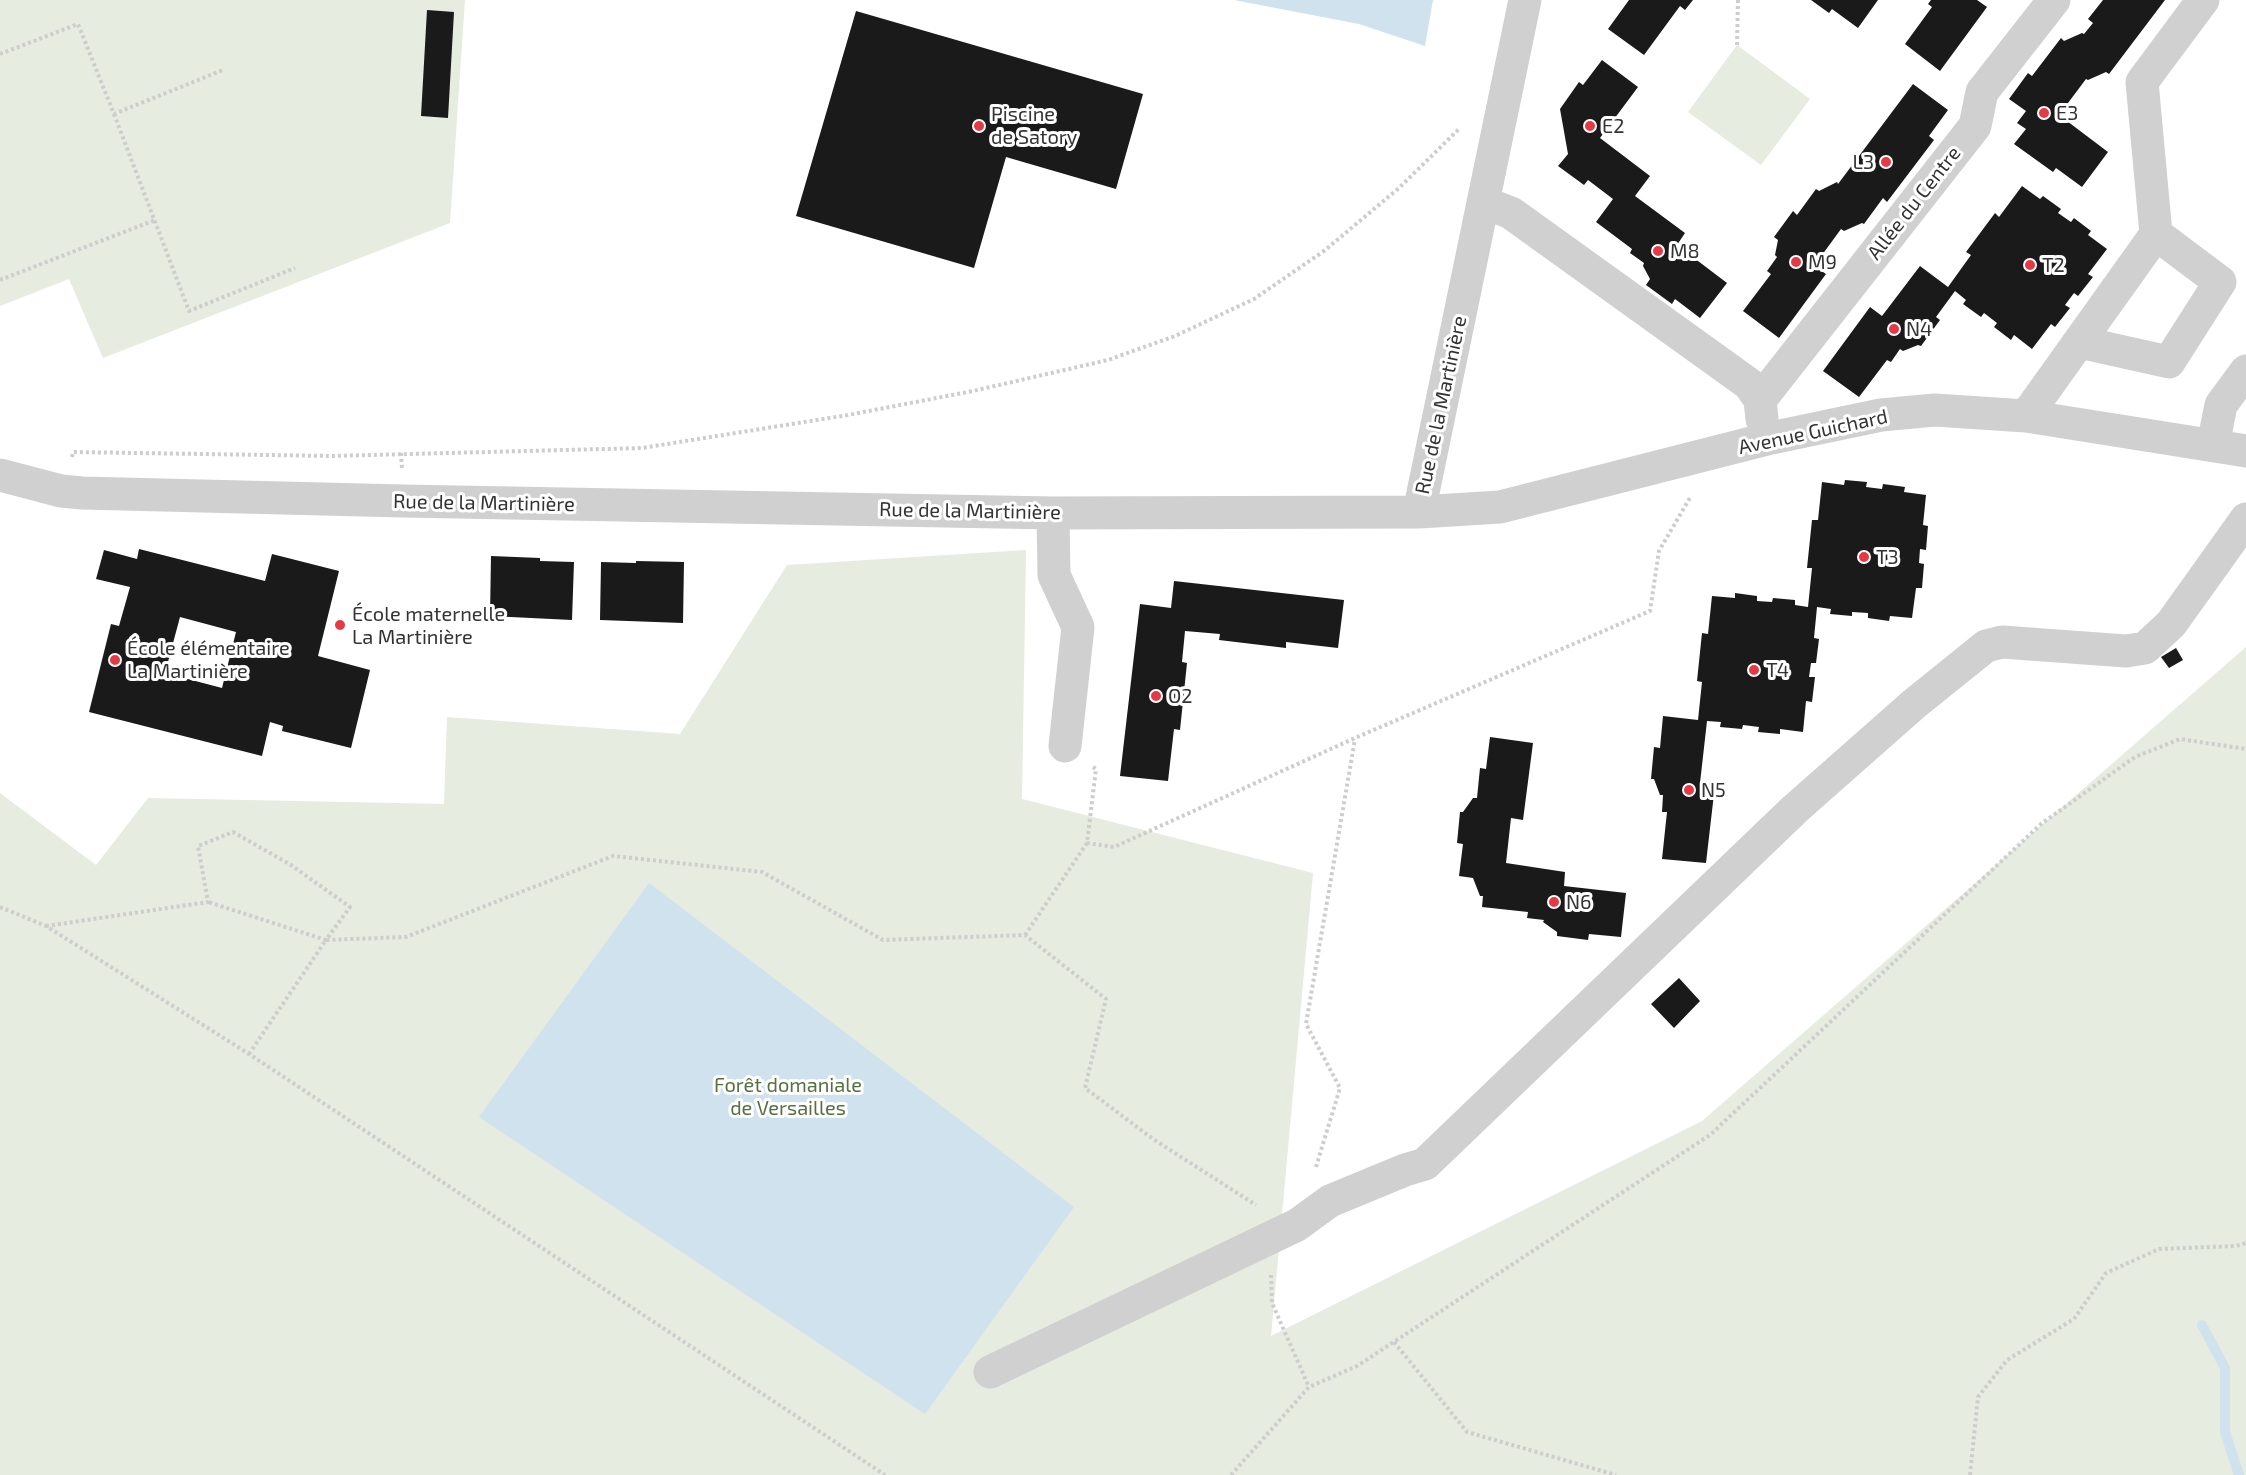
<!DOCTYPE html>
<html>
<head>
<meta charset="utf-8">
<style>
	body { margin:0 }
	canvas { display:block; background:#fff }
</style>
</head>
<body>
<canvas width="2246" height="1475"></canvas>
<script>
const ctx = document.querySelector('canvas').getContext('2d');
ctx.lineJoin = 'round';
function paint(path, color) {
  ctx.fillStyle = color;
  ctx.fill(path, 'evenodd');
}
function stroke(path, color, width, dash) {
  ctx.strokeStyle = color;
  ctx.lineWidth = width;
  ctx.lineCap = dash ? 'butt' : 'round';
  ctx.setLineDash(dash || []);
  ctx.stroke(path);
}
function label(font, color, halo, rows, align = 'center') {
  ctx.font = font + ' "Exo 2",sans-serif';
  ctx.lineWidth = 6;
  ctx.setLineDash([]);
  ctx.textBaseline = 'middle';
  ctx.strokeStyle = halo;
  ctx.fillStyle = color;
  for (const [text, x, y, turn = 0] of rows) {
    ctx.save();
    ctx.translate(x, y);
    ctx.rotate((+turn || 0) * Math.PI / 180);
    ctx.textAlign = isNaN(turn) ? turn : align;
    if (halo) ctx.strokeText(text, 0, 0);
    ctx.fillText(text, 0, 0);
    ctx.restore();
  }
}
paint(new Path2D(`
	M 0,0 L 465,0 L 450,223 L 103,358 L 69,279 L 0,306 Z
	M 1737,45 L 1810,99 L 1761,165 L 1688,112 Z
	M 1026,550 L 1022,799 L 1313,873 L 1271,1336 L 1702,1121 L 2246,647 L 2246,1475 L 0,1475 L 0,793 L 96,865 L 148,798 L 444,804 L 447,717 L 680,734 L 787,565 Z`), '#e6ecdf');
paint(new Path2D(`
	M 1234,0 L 1433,0 L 1425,46 L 1359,24 Z
	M 649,883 L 1074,1207 L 925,1414 L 479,1117 Z`), '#cfe2ee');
stroke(new Path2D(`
	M 2202,1325 L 2225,1368 L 2225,1432 L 2239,1475`), '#cfe2ee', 10);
paint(new Path2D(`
	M 1629,0 L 1693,0 L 1685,10 L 1680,6 L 1644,55 L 1608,29 Z
	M 1811,0 L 1878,0 L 1858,28 L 1832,9 L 1829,13 Z
	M 1931,0 L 1977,0 L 1987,7 L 1940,71 L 1905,44 L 1932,7 L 1928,4 Z
	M 2103,0 L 2165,0 L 2109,74 L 2106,72 L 2088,80 L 2086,79 L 2059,115 L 2108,152 L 2082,187 L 2056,168 L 2053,172 L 2014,144 L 2026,129 L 2017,123 L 2026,111 L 2009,99 L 2028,73 L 2032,76 L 2061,38 L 2064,41 L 2082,33 L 2084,34 L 2093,23 L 2088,19 Z
	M 427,10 L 454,12 L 448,118 L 421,116 Z
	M 856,11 L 1143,94 L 1116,189 L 1006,157 L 974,268 L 796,216 Z
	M 1602,60 L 1638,87 L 1600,138 L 1650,176 L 1635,196 L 1685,233 L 1677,245 L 1727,283 L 1700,318 L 1675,299 L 1672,304 L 1646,285 L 1650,279 L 1643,266 L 1644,263 L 1630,253 L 1632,249 L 1596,222 L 1613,199 L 1588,180 L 1584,185 L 1558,166 L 1568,154 L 1560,109 L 1579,82 L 1583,85 Z
	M 1913,84 L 1948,110 L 1929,136 L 1934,140 L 1887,202 L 1883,198 L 1864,224 L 1862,223 L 1844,231 L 1841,229 L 1814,266 L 1826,274 L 1779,338 L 1743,311 L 1771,274 L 1767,271 L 1777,257 L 1775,255 L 1778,240 L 1774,237 L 1793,211 L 1797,215 L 1816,189 L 1819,191 L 1837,182 L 1838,184 Z
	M 2022,186 L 2040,199 L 2043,196 L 2061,209 L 2058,213 L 2071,222 L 2074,218 L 2091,231 L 2088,235 L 2107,249 L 2088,274 L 2093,277 L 2078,296 L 2074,293 L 2065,305 L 2070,308 L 2055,327 L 2051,324 L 2032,349 L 2014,335 L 2011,340 L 1994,327 L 1997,323 L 1984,313 L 1981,317 L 1963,304 L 1966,300 L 1955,291 L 1936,317 L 1940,320 L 1921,346 L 1918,345 L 1903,351 L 1900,349 L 1891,362 L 1887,360 L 1859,397 L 1823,371 L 1870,307 L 1882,316 L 1920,266 L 1948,287 L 1971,255 L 1966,252 L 1995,213 L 1999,217 Z
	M 1845,480 L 1867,482 L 1866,487 L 1882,489 L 1883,484 L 1905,487 L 1904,492 L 1926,495 L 1923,525 L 1928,526 L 1926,550 L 1920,549 L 1919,563 L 1924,564 L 1922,588 L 1916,588 L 1912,618 L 1890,616 L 1889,621 L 1868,618 L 1868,613 L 1852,612 L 1852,616 L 1830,614 L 1831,609 L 1817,607 L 1814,638 L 1819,639 L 1816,663 L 1811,663 L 1809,677 L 1815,677 L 1812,702 L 1806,701 L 1803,732 L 1780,729 L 1780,734 L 1758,732 L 1759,727 L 1743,725 L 1742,729 L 1720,727 L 1721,722 L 1707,721 L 1700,783 L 1715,785 L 1706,863 L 1662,859 L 1667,812 L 1662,812 L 1663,795 L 1660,795 L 1654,779 L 1651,779 L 1654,747 L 1660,748 L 1663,716 L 1698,720 L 1702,682 L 1697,681 L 1702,633 L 1708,634 L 1712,596 L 1735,598 L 1735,593 L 1757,596 L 1757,601 L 1772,602 L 1773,598 L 1795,600 L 1795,605 L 1808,607 L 1812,568 L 1807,568 L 1812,520 L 1818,520 L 1822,482 L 1844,485 Z
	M 139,549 L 265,581 L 272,554 L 339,571 L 318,656 L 370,670 L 351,748 L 282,731 L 283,726 L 270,722 L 262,756 L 89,712 L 111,624 L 119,626 L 130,587 L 96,579 L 104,550 L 137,559 ZM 180,617 L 236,632 L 222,688 L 165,673 Z
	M 491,556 L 540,558 L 540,561 L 574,562 L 572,620 L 490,616 Z
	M 636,561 L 684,562 L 683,623 L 600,620 L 601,562 L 636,563 Z
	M 1174,581 L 1344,600 L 1338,648 L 1286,642 L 1286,648 L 1219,640 L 1220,634 L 1185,631 L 1182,662 L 1187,663 L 1180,730 L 1174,729 L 1168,781 L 1120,776 L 1140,604 L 1171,608 Z
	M 2176,648 L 2183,660 L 2169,668 L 2161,657 Z
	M 1490,737 L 1533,743 L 1523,820 L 1511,818 L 1506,863 L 1565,872 L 1564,886 L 1626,893 L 1621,937 L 1589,934 L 1588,940 L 1557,936 L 1557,932 L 1543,922 L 1544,920 L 1527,918 L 1528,912 L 1482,907 L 1483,896 L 1480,896 L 1473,878 L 1459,876 L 1463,844 L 1457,843 L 1460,812 L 1463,812 L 1473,798 L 1477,798 L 1480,768 L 1486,769 Z
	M 1679,978 L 1700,1001 L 1674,1028 L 1651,1004 Z`), '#1a1a1a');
stroke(new Path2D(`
	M 1737,45 L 1738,0
	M 0,54 L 78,24 L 114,114 L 223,70
	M 114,114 L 189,311 L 295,268
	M 0,280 L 155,220
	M 401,453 L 402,468
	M 72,457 L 73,452 L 332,456 L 642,448 L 848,415 L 973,391 L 1108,360 L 1175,336 L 1254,299 L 1324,251 L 1399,188 L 1460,128
	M 1093,767 L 1096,769 L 1087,843 L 1114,847 L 1355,738 L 1650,611 L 1659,551 L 1691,496
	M 0,907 L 46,926 L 249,1054 L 885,1475
	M 46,926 L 208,902 L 198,846 L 233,832 L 291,865 L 350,907 L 326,940 L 208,902
	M 1025,935 L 1087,843
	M 249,1054 L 326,940 L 406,937 L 613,856 L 762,872 L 883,940 L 1025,935 L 1106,999 L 1085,1088 L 1153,1139 L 1256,1205
	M 1316,1167 L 1340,1088 L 1306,1024 L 1355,739
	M 1271,1275 L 1272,1303 L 1309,1387
	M 1394,1342 L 1467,1432 L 1616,1475
	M 1231,1475 L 1309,1387 L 1357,1366 L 1710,1135 L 2041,824 L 2135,757 L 2180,739 L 2246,749
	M 1970,1475 L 1978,1397 L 2007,1360 L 2074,1319 L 2106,1273 L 2159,1249 L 2236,1246 L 2246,1243`), '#cdcdcd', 4, [3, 3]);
stroke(new Path2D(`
	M 1483,202 L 1511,213 L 1749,384 L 1760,400 L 1762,419
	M 2079,342 L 2169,362 L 2220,282 L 2156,234
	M 1760,400 L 1975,126 L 1982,92 L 2054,0
	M 2026,416 L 2156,234 L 2142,82 L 2203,0
	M 2213,445 L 2221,405 L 2246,371
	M 0,475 L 61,491 L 82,493 L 403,501 L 1053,513 L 1419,512 L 1525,0
	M 1419,512 L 1500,507 L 1771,438 L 1881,415 L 1935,410 L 2026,416 L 2246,451
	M 1053,513 L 1054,575 L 1078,627 L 1065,746
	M 990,1372 L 1297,1225 L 1330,1201 L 1405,1170 L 1425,1164 L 1795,809 L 1914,704 L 1986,646 L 2002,642 L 2126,651 L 2145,648 L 2171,624 L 2246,519`), '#d0d0d0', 33);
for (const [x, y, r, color] of [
	[2044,113,6,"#e63946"],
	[979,126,6,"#e63946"],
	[1590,126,6,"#e63946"],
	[1886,162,6,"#e63946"],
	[1658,251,6,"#e63946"],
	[1796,262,6,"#e63946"],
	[2030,265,6,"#e63946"],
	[1894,329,6,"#e63946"],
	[1864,557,6,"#e63946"],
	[340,625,6,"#e63946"],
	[115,660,6,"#e63946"],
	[1754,670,6,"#e63946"],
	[1156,696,6,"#e63946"],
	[1689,790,6,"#e63946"],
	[1554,902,6,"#e63946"]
]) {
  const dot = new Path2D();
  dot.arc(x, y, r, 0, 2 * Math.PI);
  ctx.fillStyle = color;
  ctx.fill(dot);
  stroke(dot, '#fff', 2);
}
label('20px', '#333', '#fff', [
	["E3",2056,113],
	["Piscine",991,114],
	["de Satory",991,137],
	["E2",1602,126],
	["L3",1874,162,"right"],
	["M8",1670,251],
	["M9",1808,262],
	["T2",2042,265],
	["N4",1906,329],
	["T3",1876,557],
	["École maternelle",352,614],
	["La Martinière",352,637],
	["École élémentaire",127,648],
	["La Martinière",127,671],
	["T4",1766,670],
	["O2",1168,696],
	["N5",1701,790],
	["N6",1566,902]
], 'left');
label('20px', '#333', '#fff', [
	["Allée du Centre",1914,203,-52],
	["Rue de la Martinière",1441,405,-78],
	["Avenue Guichard",1813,432,-12],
	["Rue de la Martinière",484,503,1],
	["Rue de la Martinière",970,511,1]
]);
label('20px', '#56703f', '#fff', [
	["Forêt domaniale",788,1085],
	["de Versailles",788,1108]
]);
</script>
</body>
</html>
